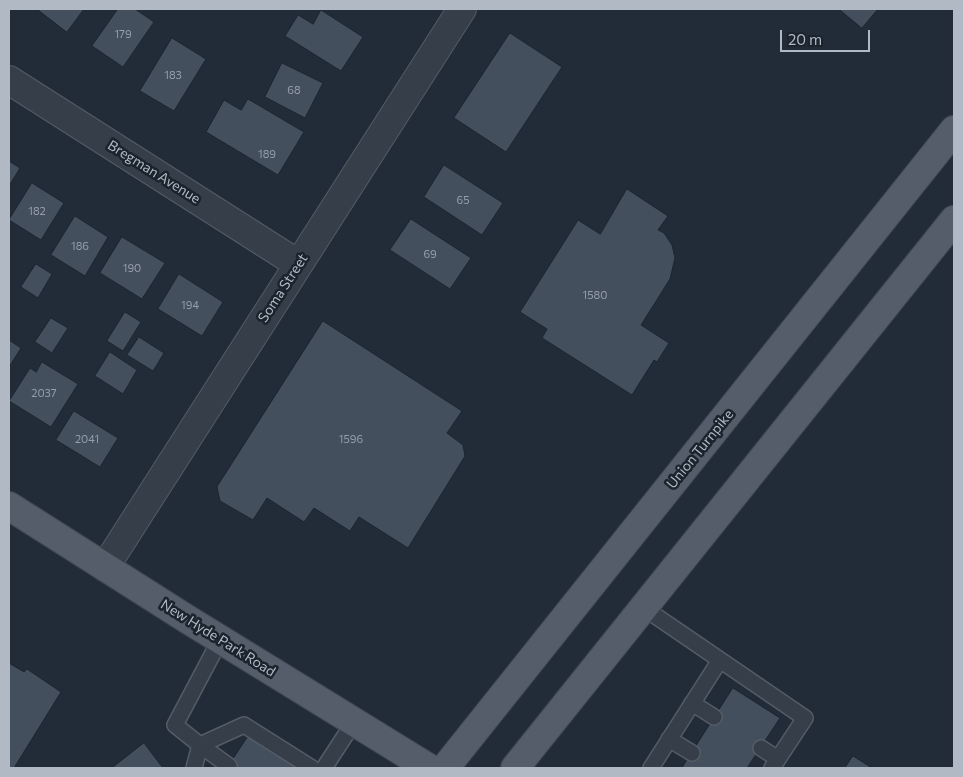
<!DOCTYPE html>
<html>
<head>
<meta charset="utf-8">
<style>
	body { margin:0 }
	#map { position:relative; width:963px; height:777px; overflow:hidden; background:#222c38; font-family:Commissioner,sans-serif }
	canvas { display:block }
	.frame { position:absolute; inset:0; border:10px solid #b1b9c5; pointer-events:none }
	.scale { position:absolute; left:780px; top:30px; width:90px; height:22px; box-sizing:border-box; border:2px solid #b1b9c5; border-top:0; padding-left:6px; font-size:15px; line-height:18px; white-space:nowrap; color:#b1b9c5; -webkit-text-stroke:4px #1b232d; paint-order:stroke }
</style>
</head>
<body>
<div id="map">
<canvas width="963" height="777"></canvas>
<div class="frame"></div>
<div class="scale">20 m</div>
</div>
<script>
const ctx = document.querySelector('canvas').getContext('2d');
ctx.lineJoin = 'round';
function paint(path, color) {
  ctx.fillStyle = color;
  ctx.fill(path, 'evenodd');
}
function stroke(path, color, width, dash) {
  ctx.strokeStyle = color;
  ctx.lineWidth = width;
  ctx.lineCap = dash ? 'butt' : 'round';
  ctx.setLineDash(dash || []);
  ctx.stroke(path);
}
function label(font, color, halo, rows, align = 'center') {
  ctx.font = font + ' Commissioner,sans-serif';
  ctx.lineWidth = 5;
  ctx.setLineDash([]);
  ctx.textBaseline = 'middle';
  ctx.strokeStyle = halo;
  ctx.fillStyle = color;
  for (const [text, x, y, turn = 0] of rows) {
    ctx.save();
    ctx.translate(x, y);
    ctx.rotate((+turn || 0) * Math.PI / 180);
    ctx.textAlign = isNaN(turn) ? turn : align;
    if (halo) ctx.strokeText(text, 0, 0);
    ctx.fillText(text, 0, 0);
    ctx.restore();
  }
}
const building = new Path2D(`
	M 37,9 L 84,9 L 67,32 Z
	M 118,9 L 135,9 L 154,22 L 123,67 L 92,46 Z
	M 839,9 L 878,9 L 862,28 Z
	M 321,10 L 363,37 L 341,71 L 285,36 L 298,15 L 313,24 Z
	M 510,33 L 562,67 L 506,152 L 454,118 Z
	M 172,38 L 206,59 L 174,111 L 140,91 Z
	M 282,63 L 323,83 L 305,118 L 265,97 Z
	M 248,99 L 304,132 L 278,175 L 206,132 L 224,100 L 241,110 Z
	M 9,161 L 20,168 L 9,186 Z
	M 444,165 L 503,203 L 482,235 L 424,197 Z
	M 32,183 L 64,203 L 41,240 L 9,220 Z
	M 627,189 L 668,216 L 658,230 L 664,233 L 672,245 L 675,258 L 670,279 L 641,325 L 669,343 L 657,362 L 654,360 L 632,395 L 542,338 L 547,329 L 520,312 L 578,220 L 600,234 Z
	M 75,216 L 108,237 L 85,276 L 51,255 Z
	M 411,219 L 471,258 L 450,289 L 390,250 Z
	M 122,237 L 165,263 L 142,299 L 100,273 Z
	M 36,264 L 52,274 L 38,298 L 21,287 Z
	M 179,274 L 223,302 L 202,336 L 158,309 Z
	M 125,312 L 141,322 L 123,351 L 107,341 Z
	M 51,318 L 68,328 L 52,353 L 35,342 Z
	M 323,321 L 462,411 L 447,433 L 463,445 L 465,456 L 408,548 L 359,517 L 350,531 L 314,508 L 304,522 L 267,498 L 253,520 L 220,501 L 217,487 Z
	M 139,337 L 164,353 L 153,371 L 127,355 Z
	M 9,340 L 21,348 L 9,367 Z
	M 110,352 L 137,370 L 123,394 L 95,376 Z
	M 42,362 L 78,384 L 51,427 L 9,401 L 30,368 L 36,372 Z
	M 74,411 L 118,438 L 100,467 L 56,440 Z
	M 9,663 L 24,672 L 27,669 L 61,692 L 14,768 L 9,768 Z
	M 733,688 L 780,718 L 747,768 L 682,768 Z
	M 249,735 L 296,765 L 294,768 L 227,768 Z
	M 144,743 L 163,768 L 112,768 Z
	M 853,756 L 872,768 L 845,768 Z`);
paint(building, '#444f5d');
stroke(building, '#1d252f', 1);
const lane = new Path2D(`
	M 644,608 L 805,718 L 772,768
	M 692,703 L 714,717
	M 669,739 L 692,753
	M 761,748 L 778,759
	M 229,766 L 200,745 L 244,725 L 312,768
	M 194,768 L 200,745 L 175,725 L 220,640
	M 324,768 L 354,722
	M 651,768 L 720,660`);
const street = new Path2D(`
	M 9,80 L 298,264
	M 105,567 L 462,9`);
const primary = new Path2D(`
	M 9,506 L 187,619 L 429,768
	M 445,768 L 954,130
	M 515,768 L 954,220`);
stroke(lane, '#545c66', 18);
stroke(street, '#545c66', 30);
stroke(primary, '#3f4752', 30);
stroke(lane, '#363e49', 15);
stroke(street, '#363e49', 28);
stroke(primary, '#545d69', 28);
label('11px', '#969eab', null, [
	["179",123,34],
	["183",173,75],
	["68",294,90],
	["189",267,154],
	["65",463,200],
	["182",37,211],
	["186",80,246],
	["69",430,254],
	["190",132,268],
	["1580",595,295],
	["194",190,305],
	["2037",44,393],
	["2041",87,439],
	["1596",351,439]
]);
label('14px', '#b1b9c5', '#1b232d', [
	["Bregman Avenue",154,172,32],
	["Soma Street",283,288,-57],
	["Union Turnpike",700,449,-51],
	["New Hyde Park Road",218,638,32]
]);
</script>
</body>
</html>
